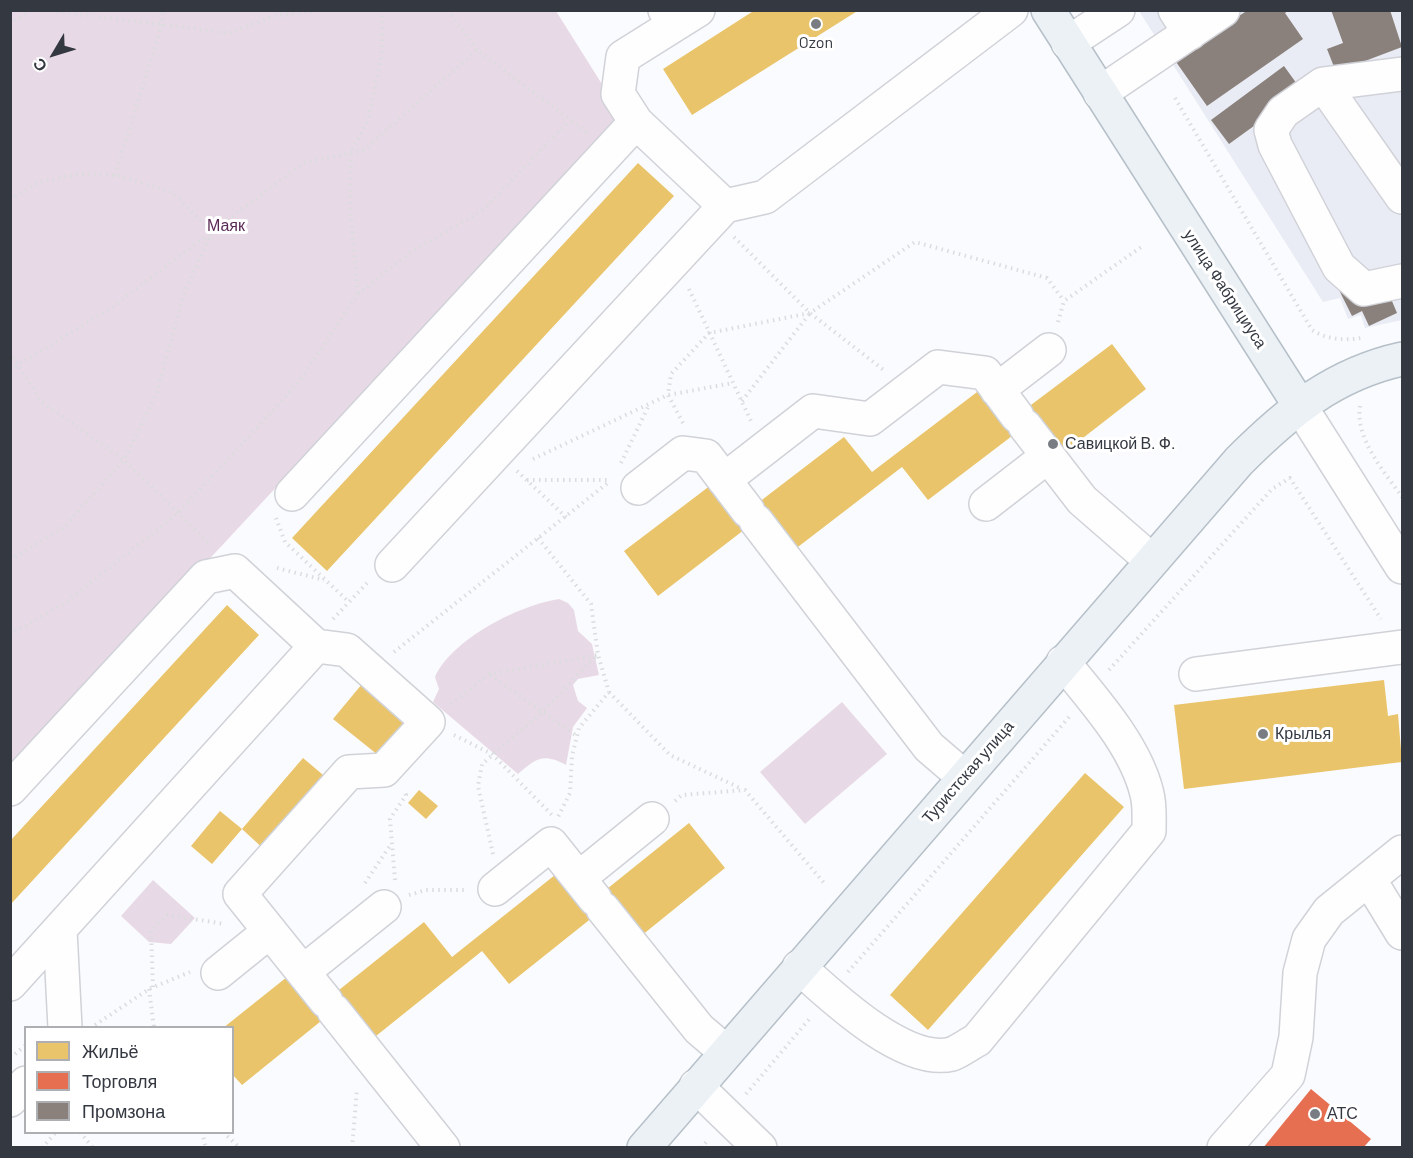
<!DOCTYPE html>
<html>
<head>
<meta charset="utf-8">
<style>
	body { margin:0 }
	#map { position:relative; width:1413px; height:1158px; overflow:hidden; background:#fafbfe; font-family:Barlow,sans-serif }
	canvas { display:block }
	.frame { position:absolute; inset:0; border:12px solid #343841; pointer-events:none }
	.legend { position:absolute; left:24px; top:1026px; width:210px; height:108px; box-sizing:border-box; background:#fff; border:2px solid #aeafb3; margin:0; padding:8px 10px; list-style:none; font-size:18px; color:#343841 }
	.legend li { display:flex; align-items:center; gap:12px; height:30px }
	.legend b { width:30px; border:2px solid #aeafb3 }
	.north { position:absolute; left:24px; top:24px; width:60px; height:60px; -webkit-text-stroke:4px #fff; paint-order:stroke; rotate:232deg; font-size:16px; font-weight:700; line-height:24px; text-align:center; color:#343841 }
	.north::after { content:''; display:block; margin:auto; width:21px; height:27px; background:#343841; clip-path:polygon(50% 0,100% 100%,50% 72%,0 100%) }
</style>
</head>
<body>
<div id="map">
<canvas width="1413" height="1158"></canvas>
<div class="frame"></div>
<ul class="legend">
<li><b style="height:16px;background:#e9c46a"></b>Жильё</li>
<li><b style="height:16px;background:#e76f51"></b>Торговля</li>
<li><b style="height:16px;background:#8a817c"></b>Промзона</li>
</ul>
<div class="north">С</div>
</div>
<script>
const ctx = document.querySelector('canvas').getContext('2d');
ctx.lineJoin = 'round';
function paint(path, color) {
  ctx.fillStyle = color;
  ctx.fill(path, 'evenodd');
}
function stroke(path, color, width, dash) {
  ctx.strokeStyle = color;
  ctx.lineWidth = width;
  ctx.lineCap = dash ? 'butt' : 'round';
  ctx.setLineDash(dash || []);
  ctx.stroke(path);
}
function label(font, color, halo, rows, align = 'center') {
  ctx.font = font + ' Barlow,sans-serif';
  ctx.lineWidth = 6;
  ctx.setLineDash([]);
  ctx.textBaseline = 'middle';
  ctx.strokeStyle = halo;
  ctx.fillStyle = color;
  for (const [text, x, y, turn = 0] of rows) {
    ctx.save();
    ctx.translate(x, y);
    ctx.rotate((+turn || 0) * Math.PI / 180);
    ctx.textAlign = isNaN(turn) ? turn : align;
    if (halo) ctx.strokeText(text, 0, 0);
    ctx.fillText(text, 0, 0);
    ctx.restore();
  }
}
paint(new Path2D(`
	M 1139,11 L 1402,11 L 1402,320 L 1365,328 L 1361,315 L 1348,319 L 1340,298 L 1323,302 Z`), '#eaecf5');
paint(new Path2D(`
	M 11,11 L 556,11 L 622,116 L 11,772 Z
	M 559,599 L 568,603 L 574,610 L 578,631 L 592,644 L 599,675 L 578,679 L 573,685 L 578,701 L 587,708 L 573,727 L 566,765 C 543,753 537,758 518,774 L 433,702 L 439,689 L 435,677 C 452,639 519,605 559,599 Z
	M 842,702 L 887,754 L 805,824 L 760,772 Z
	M 153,880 L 195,918 L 171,944 L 149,942 L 121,916 Z`), '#e8d9e7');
paint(new Path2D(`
	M 755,10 L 859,10 L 692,115 L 663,69 Z
	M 638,163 L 674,196 L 327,571 L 292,538 Z
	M 1112,344 L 1146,389 L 1061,455 L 1033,420 L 928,500 L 902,467 L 794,550 L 766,513 L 658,596 L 624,551 L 711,485 L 737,519 L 844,437 L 872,472 L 981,389 L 1007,423 Z
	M 227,605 L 259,635 L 10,905 L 10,841 Z
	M 367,678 L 412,714 L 378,755 L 333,719 Z
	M 1384,680 L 1388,716 L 1398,714 L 1402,762 L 1184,789 L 1174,705 Z
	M 303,758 L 329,780 L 267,852 L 242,829 Z
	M 1085,773 L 1124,807 L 928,1030 L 890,995 Z
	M 419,790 L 438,806 L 426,819 L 408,803 Z
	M 220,811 L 242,829 L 212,864 L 191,846 Z
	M 689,823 L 725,868 L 641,936 L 613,901 L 509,984 L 482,951 L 376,1036 L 347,1000 L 242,1085 L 232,1074 L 232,1028 L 223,1028 L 292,973 L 319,1006 L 424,922 L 452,957 L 560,871 L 587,905 Z`), '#e9c46a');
paint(new Path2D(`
	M 1311,1089 L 1371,1139 L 1363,1148 L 1263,1148 Z`), '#e76f51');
paint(new Path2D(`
	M 1248,10 L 1289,10 L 1285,13 L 1303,39 L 1207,106 L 1174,59 Z
	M 1331,10 L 1390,10 L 1402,47 L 1336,72 L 1327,49 L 1343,43 Z
	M 1284,66 L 1297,84 L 1276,110 L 1229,144 L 1211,120 Z
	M 1348,278 L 1362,307 L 1389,294 L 1397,313 L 1369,326 L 1362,311 L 1352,316 L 1336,284 Z`), '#8a817c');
const minor = new Path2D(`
	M 1175,10 L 1190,33
	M 674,25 L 698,10
	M 1068,43 L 1118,10
	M 1402,74 L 1323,84 L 1283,112 L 1271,130 L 1275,145 L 1339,267 L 1364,289 L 1402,281
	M 1323,84 L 1402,197
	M 1100,93 L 1223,10
	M 725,206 L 765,197 L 1011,10
	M 997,390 L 1049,350
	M 1300,406 L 1402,567
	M 1025,426 L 1082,500 L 1151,560
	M 724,480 L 813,411 L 870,419 L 938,367 L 985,373 L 1017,416
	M 638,488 L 683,453 L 706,456 L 748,511
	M 292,494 L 636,122
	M 986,504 L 1048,456
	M 756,521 L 929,747 L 964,777
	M 392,565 L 725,206 L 636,122 L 618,94 L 623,57 L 674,25 L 665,10
	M 1196,674 L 1402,647
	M 10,789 L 206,577 L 235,571 L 316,646 L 347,650 L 428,722 L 384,770 L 349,772 L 240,894 L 326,1001
	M 579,878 L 652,819
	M 1369,879 L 1402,933
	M 495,889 L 551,844 L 595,899
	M 603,909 L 699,1029 L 726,1052
	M 60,930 L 65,1028
	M 799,967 C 832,997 905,1066 952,1054 C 960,1051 969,1044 977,1040 L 1149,831 C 1149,819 1150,805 1147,794 C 1136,746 1093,699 1063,662
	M 303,972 L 384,907
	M 218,973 L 270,931
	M 10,984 L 316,646
	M 334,1011 L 443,1148
	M 696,1086 L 760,1148
	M 10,1100 L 26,1083
	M 1224,1148 L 1288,1075 L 1296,1037 L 1300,973 L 1309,939 L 1329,911 L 1402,852`);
const major = new Path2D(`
	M 1048,10 L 1300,406
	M 644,1148 L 1239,461 C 1288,412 1334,374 1402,359`);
stroke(minor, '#d0d2d8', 36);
stroke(major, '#b6c0c8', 36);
stroke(new Path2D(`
	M 45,10 L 230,33 L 274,16 L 324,10
	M 448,10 L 477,50
	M 10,25 L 29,10
	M 1175,98 L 1312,330 C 1326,339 1344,341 1361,338
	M 115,175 L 162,25 L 163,10
	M 10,200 L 39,182 L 79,174 L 115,175 L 172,192 L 212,232 L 183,296 L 157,392 L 124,460 L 64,527 L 10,560
	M 734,237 L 810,313 L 885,371
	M 689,289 L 751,421
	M 358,293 L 350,205 L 351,152 L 368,120 L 381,59 L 383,10
	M 1058,322 L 1064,301 L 1144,245
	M 10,352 L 41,401 L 124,460 L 211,545
	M 10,370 L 112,307 L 303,163 L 364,150 L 477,50 L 588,133
	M 742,401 L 810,313
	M 1360,406 C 1355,439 1384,471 1402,497
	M 683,423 L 668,395 L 671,374 L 709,333 L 810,313 L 915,242 L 1047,278 L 1064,301
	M 533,459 L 668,395 L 733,383
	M 621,463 L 649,405
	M 517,471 L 567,518
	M 527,480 L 611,480
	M 276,518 L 285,542 L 349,602
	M 538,538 L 591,604 L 598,655 L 609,692 L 579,728 L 572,756 L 570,793 L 558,817
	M 277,568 L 324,580
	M 333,619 L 369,581
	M 10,635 L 65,603 L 178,513 L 298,383 L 358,294 L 411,252 L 483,210 L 570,120
	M 394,652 L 609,482
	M 1109,670 L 1272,489 L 1290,478 L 1381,619
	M 490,675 L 577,736
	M 609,692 L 670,755 L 742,789
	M 451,704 L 489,674 L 598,655
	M 454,735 L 492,754 L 552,815
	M 675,801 L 682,795 L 745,790 L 824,883
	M 493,854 L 478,786 L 482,764 L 542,712 L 597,655
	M 395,880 L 390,819 L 406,795 L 404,791
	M 365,883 L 391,844
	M 409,895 L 426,890 L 467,890
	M 848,972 L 1069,717
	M 153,987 L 151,931 L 167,915 L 225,924
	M 149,989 L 154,1028
	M 95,1025 L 149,989 L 190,972
	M 15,1054 L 26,1045
	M 746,1094 L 811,1017
	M 80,1132 L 93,1148
	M 202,1132 L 206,1148
	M 223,1132 L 240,1148
	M 42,1148 L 56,1132
	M 352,1148 L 357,1089
	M 701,1148 L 709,1139`), '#dbdcdd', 4, [1.5, 4.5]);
stroke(minor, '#fefeff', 33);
stroke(major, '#ecf1f6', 33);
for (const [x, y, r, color] of [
	[816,24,6,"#797c83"],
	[1053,444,6,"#797c83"],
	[1263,734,6,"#797c83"],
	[1315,1114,6,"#797c83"]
]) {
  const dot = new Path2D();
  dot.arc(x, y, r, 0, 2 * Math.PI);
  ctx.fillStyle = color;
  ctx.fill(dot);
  stroke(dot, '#fff', 2);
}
label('16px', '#343841', '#fff', [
	["Ozon",816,43,"center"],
	["Савицкой В. Ф.",1065,444],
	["Крылья",1275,734],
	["АТС",1327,1114]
], 'left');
label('16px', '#592955', '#fff', [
	["Маяк",226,226]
]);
label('16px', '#343841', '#fff', [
	["улица Фабрициуса",1225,289,57],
	["Туристская улица",968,772,-49]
]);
</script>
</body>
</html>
